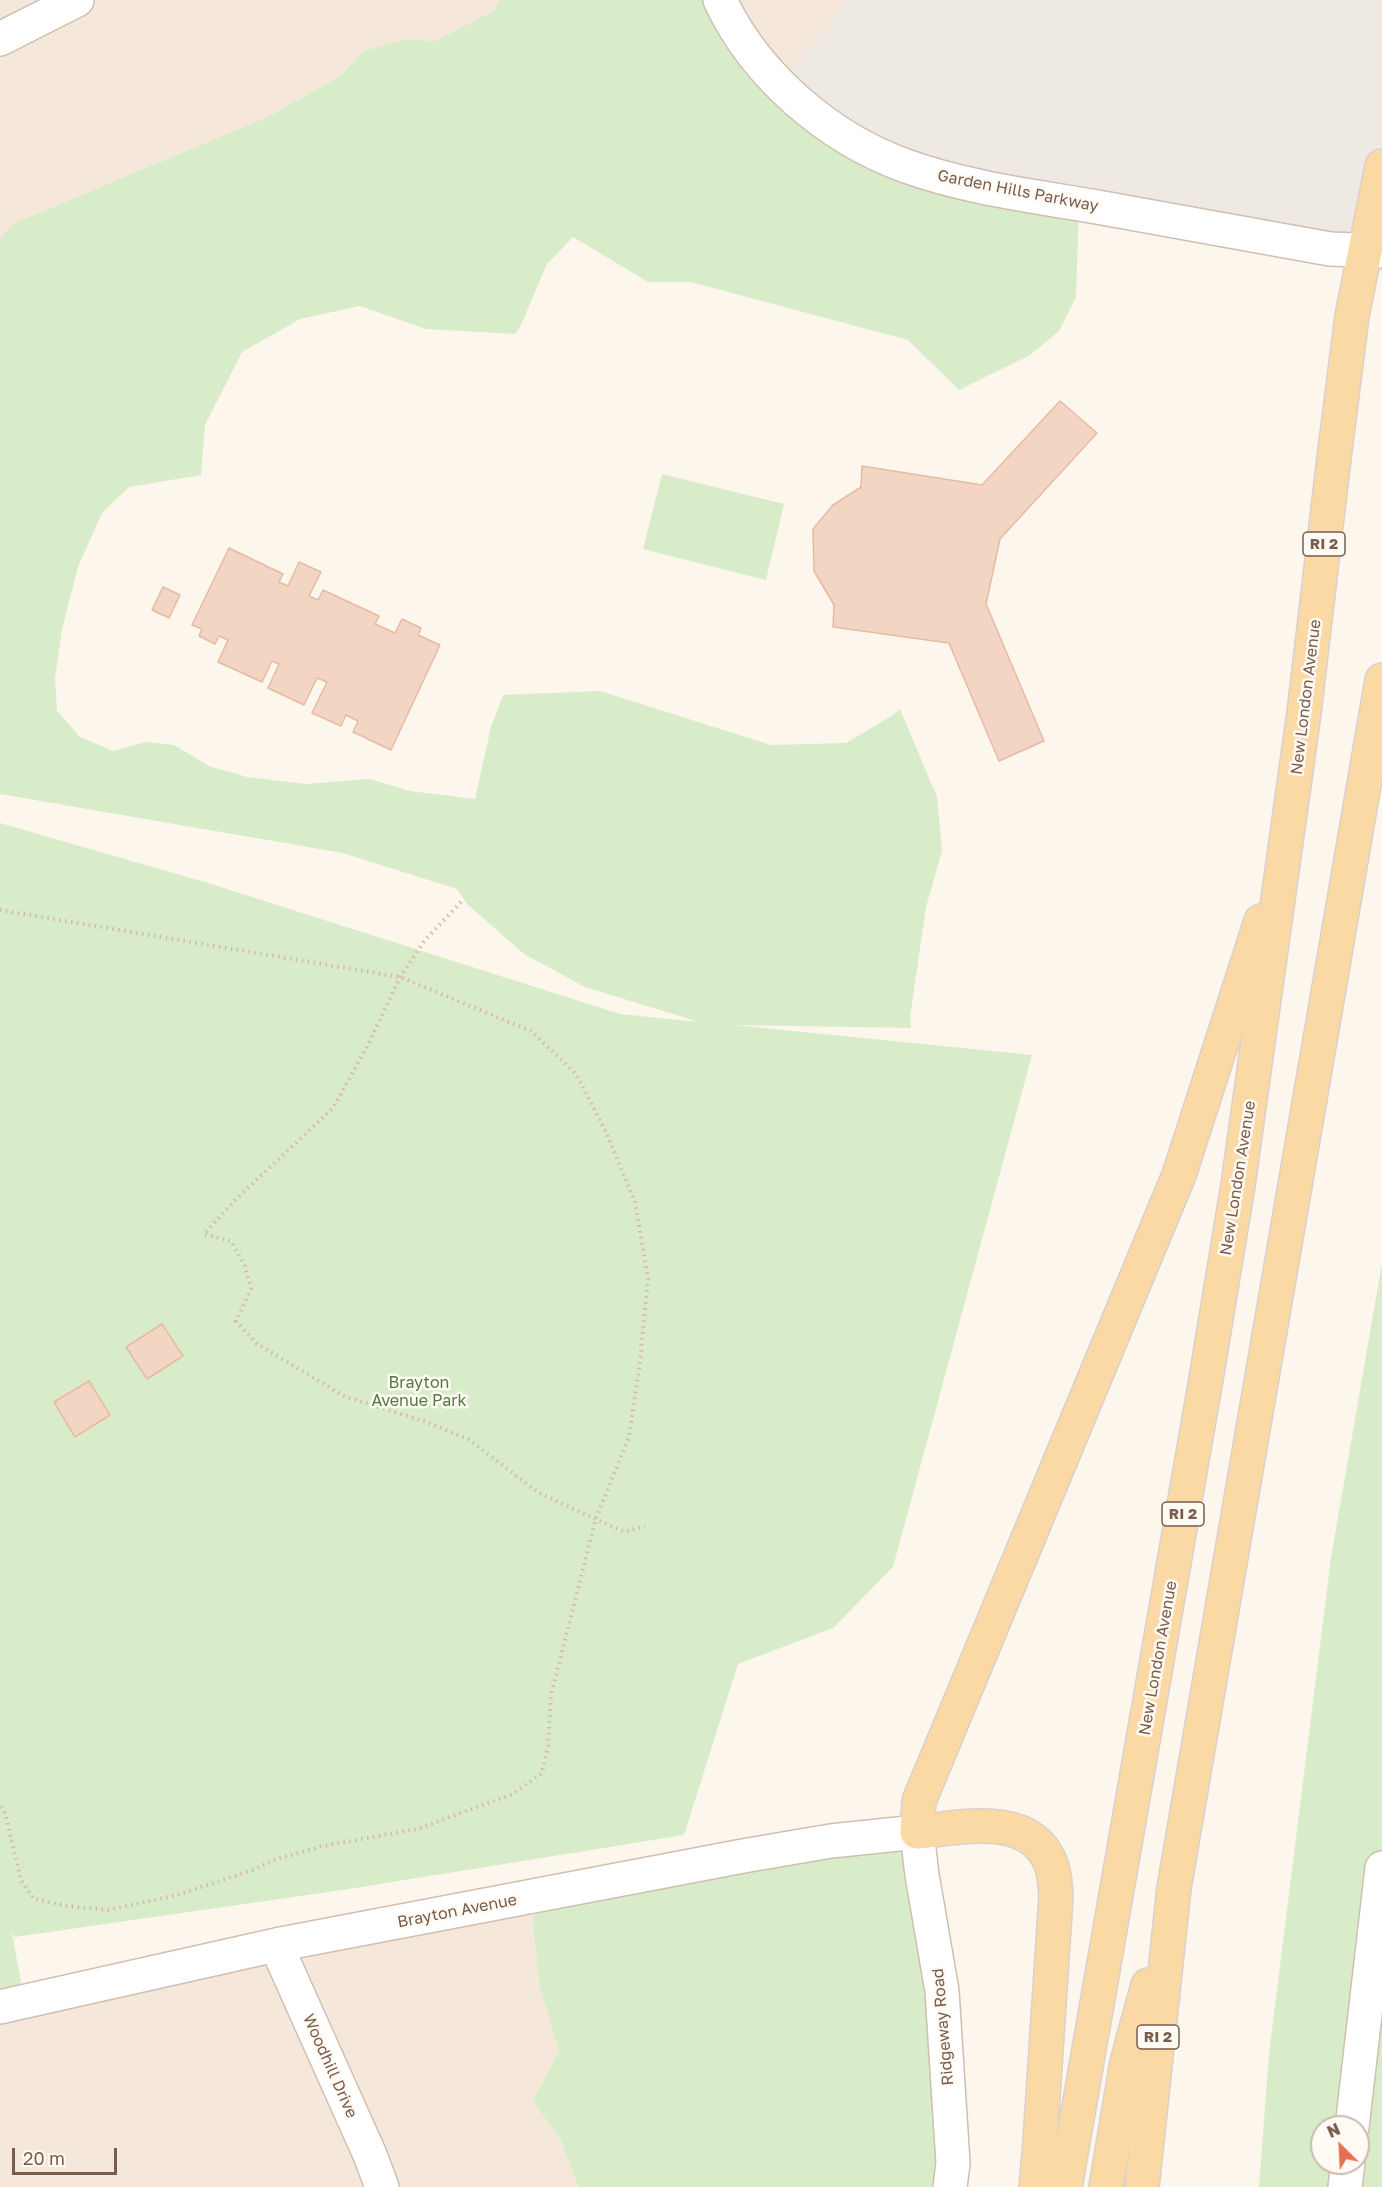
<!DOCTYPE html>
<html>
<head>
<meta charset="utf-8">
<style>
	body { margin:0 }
	#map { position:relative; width:1382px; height:2187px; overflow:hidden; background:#fdf6ec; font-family:"Golos Text",sans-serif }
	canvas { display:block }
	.north { position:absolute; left:1310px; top:2115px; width:60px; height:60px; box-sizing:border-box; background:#fffaf3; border:2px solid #cabbb1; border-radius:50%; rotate:336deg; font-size:16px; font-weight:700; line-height:24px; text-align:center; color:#7a5c4d }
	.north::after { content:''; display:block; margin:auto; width:21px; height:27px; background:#e76f51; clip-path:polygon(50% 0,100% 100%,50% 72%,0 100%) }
	.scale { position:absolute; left:12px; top:2148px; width:105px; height:27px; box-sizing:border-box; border:3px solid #7a5c4d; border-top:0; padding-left:8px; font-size:18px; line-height:21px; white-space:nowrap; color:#7a5c4d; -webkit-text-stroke:4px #fffaf3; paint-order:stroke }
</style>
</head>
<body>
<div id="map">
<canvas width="1382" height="2187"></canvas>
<div class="north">N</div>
<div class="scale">20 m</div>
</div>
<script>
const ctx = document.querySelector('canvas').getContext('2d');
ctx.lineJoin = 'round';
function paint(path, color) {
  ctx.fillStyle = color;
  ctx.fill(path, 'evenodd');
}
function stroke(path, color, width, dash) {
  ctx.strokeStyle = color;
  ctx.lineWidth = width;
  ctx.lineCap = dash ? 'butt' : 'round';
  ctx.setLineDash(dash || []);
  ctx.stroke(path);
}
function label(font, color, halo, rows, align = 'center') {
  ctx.font = font + ' "Golos Text",sans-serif';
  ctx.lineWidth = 5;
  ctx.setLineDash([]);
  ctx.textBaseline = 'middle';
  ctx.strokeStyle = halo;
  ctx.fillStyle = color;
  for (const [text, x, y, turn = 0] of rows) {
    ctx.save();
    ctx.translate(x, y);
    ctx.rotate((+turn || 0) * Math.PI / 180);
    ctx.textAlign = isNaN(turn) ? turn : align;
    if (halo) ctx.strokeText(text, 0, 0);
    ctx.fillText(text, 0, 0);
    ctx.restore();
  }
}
paint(new Path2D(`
	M 0,0 L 500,0 L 493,11 L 435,41 L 407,39 L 363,51 L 339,77 L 267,117 L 12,224 L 0,239 Z
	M 728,0 L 850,0 L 784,77 Z
	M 527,1914 L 532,1916 L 540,1989 L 559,2051 L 533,2101 L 561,2141 L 578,2187 L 0,2187 L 0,2008 Z`), '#f5e8da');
paint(new Path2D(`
	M 850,0 L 1382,0 L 1382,272 L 1372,268 L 935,181 L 784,77 Z`), '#efe9e4');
paint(new Path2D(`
	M 500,0 L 728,0 L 748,41 L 914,176 L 1079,207 L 1076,297 L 1059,331 L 1030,355 L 959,390 L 908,340 L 691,282 L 648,282 L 573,237 L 547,264 L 520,327 L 515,334 L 426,329 L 360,306 L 300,319 L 242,352 L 205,425 L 201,475 L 129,487 L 102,513 L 78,567 L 62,629 L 55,678 L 57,711 L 80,737 L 113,751 L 146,742 L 174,745 L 209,766 L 247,777 L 305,784 L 370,779 L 410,791 L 475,799 L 491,727 L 503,695 L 600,691 L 771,745 L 846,743 L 893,715 L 900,709 L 937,797 L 942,851 L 926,907 L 910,1017 L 911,1028 L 734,1025 L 1032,1055 L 893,1567 L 833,1628 L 738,1664 L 684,1835 L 349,1889 L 15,1937 L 12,1933 L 25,2004 L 0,2008 L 0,1921 L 2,1921 L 0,1919 L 0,823 L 208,883 L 620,1014 L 699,1022 L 585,987 L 524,954 L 467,904 L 457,889 L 343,853 L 0,794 L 0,239 L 12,224 L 267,117 L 339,77 L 363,51 L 407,39 L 435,41 L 493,11 Z
	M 662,474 L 784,504 L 766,580 L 643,549 Z
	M 1382,1263 L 1382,2187 L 1259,2187 L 1269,2054 L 1331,1558 ZM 1322,2127 L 1358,2127 L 1358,2163 L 1322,2163 Z
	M 928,1848 L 951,2187 L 578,2187 L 561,2141 L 533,2101 L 559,2051 L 540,1989 L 532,1916 L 553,1908 L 745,1868 Z`), '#d8ecc9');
const building = new Path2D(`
	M 1060,401 L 1097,433 L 1000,539 L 986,604 L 1044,741 L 999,761 L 949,643 L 833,627 L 834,605 L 814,571 L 813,529 L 833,505 L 861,487 L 862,466 L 982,485 Z
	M 229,548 L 283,574 L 279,582 L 288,586 L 299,562 L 321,572 L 309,596 L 318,600 L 323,590 L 379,616 L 375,624 L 395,633 L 402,619 L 421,628 L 418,635 L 440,645 L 391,750 L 353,732 L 358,721 L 346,715 L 341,726 L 312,713 L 327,682 L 317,678 L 304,705 L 268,688 L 279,664 L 272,661 L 262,682 L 218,662 L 228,640 L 219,636 L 215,644 L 199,636 L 202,629 L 192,625 Z
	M 163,587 L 180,595 L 169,618 L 152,610 Z
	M 162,1324 L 183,1356 L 147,1379 L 126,1347 Z
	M 89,1381 L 110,1415 L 75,1437 L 54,1402 Z`);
paint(building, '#f3d5c3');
stroke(building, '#e6bba3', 1.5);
const minor = new Path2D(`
	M 720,0 C 755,75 828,138 906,166 C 967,188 1033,196 1097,207 C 1175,221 1253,235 1330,249 L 1382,251
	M 0,39 L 77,0
	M 276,1945 L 370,2155 L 382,2187
	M 0,2007 L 276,1945 L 743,1856 L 831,1841 L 917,1832 L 922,1875 L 942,1991 L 953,2163 L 950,2187
	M 1352,2127 L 1382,1868
	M 1345,2187 L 1348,2163`);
const major = new Path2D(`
	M 1036,2187 L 1040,2142 L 1056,1896 C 1055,1885 1055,1874 1051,1864 C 1030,1810 960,1828 917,1832 L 919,1801 L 1179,1175 L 1261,921
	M 1065,2187 L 1205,1385 L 1238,1185 L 1304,713 L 1334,458 L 1352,316 L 1382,166
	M 1106,2187 L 1127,2062 L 1148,1985
	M 1142,2187 L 1174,1888 L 1382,680`);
stroke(minor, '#d1beb0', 36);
stroke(major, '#dad1cd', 36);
stroke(new Path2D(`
	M 461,902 L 425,940 L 400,977 L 368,1045 L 333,1108 L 234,1201 L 204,1234 L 231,1241 L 245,1266 L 251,1289 L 236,1321 L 257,1344 L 344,1396 L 426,1422 L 468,1439 L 539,1493 L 624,1532 L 645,1526
	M 0,910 L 400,977 L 531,1031 L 576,1074 L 605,1130 L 635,1202 L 648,1279 L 640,1362 L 629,1437 L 596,1518 L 551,1695 L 548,1746 L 542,1773 L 513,1794 L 417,1829 L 323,1846 L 274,1860 L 253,1870 L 177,1895 L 108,1910 L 67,1906 L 34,1899 L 21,1880 L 5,1813 L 0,1805`), '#d9b8a5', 4, [1.5, 4.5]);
stroke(minor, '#fff', 33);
stroke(major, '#fbd9a5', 33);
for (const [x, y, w] of [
	[1324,544,42],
	[1183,1514,42],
	[1158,2037,42]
]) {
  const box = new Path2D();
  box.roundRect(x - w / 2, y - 12, w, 24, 4.5);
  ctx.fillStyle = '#fffaf3';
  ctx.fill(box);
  stroke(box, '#7a5c4d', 1.5);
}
label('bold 15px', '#7a5c4d', null, [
	["RI 2",1324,544],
	["RI 2",1183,1514],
	["RI 2",1158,2037]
]);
label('16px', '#7a5c4d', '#fffaf3', [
	["Garden Hills Parkway",1018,191,11],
	["New London Avenue",1306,697,-83],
	["New London Avenue",1238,1178,-81],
	["New London Avenue",1158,1658,-80],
	["Brayton Avenue",457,1911,-11],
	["Ridgeway Road",943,2027,-95],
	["Woodhill Drive",330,2066,66]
]);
label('16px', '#537a41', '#fffaf3', [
	["Brayton",419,1383],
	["Avenue Park",419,1401]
]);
</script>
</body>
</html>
